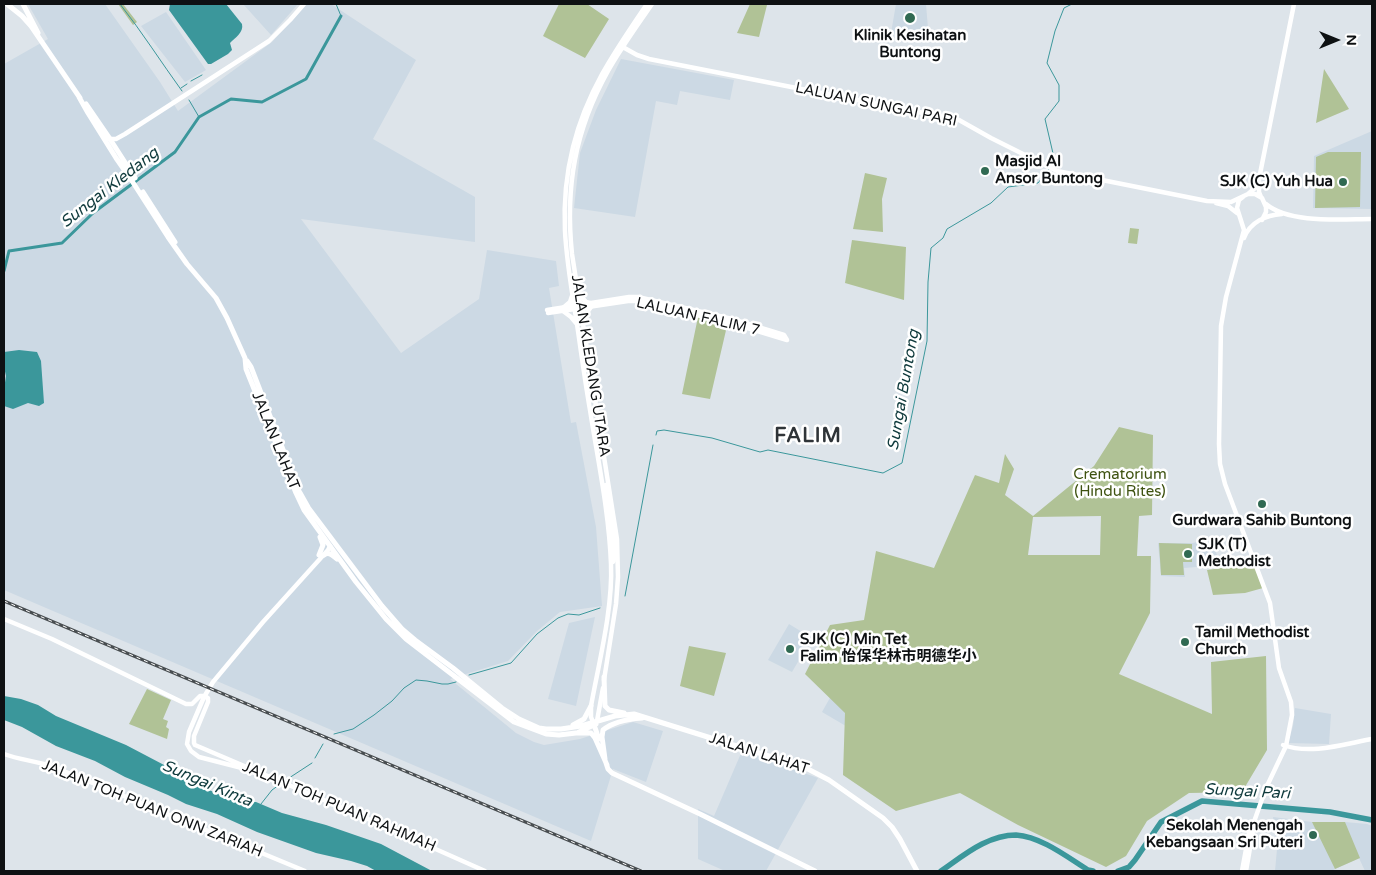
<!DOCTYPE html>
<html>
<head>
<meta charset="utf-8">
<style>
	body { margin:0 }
	#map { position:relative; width:1376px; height:875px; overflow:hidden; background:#dde4ea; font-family:"Varela Round",sans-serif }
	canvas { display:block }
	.frame { position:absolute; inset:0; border:5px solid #0e1113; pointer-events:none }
	.north { position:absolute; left:1311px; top:15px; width:50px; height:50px; -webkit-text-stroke:4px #fff; paint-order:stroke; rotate:90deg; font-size:14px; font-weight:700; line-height:20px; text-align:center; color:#0e1113 }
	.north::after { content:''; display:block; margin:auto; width:18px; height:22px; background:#0e1113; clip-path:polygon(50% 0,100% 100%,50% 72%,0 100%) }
</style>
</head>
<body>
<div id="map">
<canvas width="1376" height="875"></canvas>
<div class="frame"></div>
<div class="north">N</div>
</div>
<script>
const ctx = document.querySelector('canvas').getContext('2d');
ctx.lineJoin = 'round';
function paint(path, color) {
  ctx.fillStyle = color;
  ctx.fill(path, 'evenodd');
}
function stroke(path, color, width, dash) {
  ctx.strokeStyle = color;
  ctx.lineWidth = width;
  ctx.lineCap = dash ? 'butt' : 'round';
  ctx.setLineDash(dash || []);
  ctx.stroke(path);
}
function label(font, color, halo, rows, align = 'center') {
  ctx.font = font + ' "Varela Round","Noto Sans SC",sans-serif';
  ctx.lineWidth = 5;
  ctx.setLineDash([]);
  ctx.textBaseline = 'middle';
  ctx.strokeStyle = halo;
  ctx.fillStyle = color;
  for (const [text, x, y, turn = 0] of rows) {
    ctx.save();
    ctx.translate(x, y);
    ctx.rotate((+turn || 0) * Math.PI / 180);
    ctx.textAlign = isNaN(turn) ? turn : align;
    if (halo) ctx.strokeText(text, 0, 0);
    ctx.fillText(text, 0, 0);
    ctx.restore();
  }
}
paint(new Path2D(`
	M 28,4 L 105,4 L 160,82 L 178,111 L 272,42 L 307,4 L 331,4 L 416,60 L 373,139 L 475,197 L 475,242 L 301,219 L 401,353 L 479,299 L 487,250 L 556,261 L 559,286 L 549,288 L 571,423 L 576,422 L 596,527 L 602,606 L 560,612 L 537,631 L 508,661 L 450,679 L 516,733 L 534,742 L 544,745 L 580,739 L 633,722 L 663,731 L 646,782 L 613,769 L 591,841 L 4,590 L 4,64 L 48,39 Z
	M 243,4 L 298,4 L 271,35 Z
	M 896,4 L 926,4 L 929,41 L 891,33 Z
	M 166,12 L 206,70 L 185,82 L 141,26 Z
	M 621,59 L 734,80 L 730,100 L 680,91 L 677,105 L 656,101 L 635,217 L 574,208 L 580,153 L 596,110 Z
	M 1372,131 L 1372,209 L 1313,208 L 1314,156 Z
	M 1210,538 L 1221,565 L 1184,568 L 1185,577 L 1161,576 L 1158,543 L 1193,543 Z
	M 595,617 L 576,706 L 548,699 L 569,623 Z
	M 789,624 L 812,638 L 792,672 L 768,660 Z
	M 831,696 L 868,739 L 822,712 Z
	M 1295,708 L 1331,714 L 1329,744 L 1288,743 L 1293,726 Z
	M 742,751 L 818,778 L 766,871 L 725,871 L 698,859 L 698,809 L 714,816 Z
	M 1273,817 L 1312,822 L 1345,822 L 1367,824 L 1372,826 L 1372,871 L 1365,871 L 1359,858 L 1331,871 L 1275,871 L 1277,849 Z`), '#ccd9e4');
paint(new Path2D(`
	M 118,4 L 123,4 L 137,22 L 133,25 Z
	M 559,4 L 587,4 L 609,19 L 585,58 L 543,36 Z
	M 750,4 L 767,5 L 759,37 L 737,33 Z
	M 1324,69 L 1349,109 L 1316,123 Z
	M 1328,152 L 1361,152 L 1360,207 L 1315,208 L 1316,157 Z
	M 865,173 L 887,178 L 882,199 L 883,232 L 853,229 Z
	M 1130,228 L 1139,229 L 1137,244 L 1128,243 Z
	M 852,240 L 906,247 L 904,300 L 845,283 Z
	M 698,317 L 727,326 L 710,399 L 682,394 Z
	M 1119,427 L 1153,435 L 1152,515 L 1139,516 L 1137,556 L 1151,556 L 1150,613 L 1119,674 L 1212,714 L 1211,662 L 1266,656 L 1267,750 L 1242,792 L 1189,793 L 1147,821 L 1126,856 L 1106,867 L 1018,825 L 960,793 L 896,811 L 843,775 L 845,713 L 805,674 L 830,625 L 864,620 L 876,551 L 934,568 L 975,475 L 999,483 L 1005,454 L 1014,469 L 1005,495 L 1033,516 L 1094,466 ZM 1033,517 L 1101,516 L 1100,555 L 1028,555 Z
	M 1159,543 L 1192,544 L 1192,562 L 1183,562 L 1184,575 L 1161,575 Z
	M 1252,559 L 1263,588 L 1245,593 L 1213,595 L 1207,570 L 1228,567 Z
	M 689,646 L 726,653 L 714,696 L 680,686 Z
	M 147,689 L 171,700 L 163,719 L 168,721 L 166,727 L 169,729 L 167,739 L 129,724 Z
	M 1312,822 L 1345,822 L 1360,858 L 1335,869 Z`), '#b0c296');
paint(new Path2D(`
	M 170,4 L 226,4 L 242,24 C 244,32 235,38 230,43 L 232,50 L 228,54 L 211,64 L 208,64 L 169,10 Z
	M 19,350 L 37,352 L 41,361 L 44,403 L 39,406 L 28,403 L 13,409 L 4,406 L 4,389 L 6,376 L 4,367 L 4,352 Z
	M 4,696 L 21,699 L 38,705 L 56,716 L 126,745 L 166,766 L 184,774 L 207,789 L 231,800 L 245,802 L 256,802 L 282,813 L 326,825 L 381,844 L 432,871 L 376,871 L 367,866 L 351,861 L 316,853 L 257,832 L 217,814 L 186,804 L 168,795 L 125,777 L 95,761 L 56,746 L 22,727 L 4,720 Z`), '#3b979b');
stroke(new Path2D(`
	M 120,4 C 142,32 161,62 182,91
	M 336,4 L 341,16
	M 191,81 L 202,75
	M 181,88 L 187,84
	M 189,100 L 199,117
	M 1051,166 L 1055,162 L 1045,119 L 1059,101 L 1059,85 L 1047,63 L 1055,31 L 1064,8 L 1072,4
	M 656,435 L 657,431 L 664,430 L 712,438 L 760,452 L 768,450 L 883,473 L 902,463 L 927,341 L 928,282 L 931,248 L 943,238 L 947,229 L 991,203 L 1008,187 L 1038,183 L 1049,169
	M 625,596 L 653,445
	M 469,675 L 511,663 L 537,634 L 558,618 L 568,614 L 579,615 L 600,608
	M 334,734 L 353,729 L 374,715 L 392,701 L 404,688 L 416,680 L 427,681 L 442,684 L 448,684 L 456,682
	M 315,758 L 323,744
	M 286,780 L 312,763
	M 261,804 L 272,790 L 279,785`), '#3b979b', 1);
stroke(new Path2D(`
	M 4,271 L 9,251 L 62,243 L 93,213 L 175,152 L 199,117 L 231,99 L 262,102 L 306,79 L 341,16`), '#3b979b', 3);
stroke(new Path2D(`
	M 941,871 C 954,862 968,851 982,844 C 992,839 1005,835 1016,835 C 1042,837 1067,857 1088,870 L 1093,871
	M 1118,871 L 1129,867 L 1135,860 L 1161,822 L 1202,801 L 1330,812 L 1372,820`), '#3b979b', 5.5);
stroke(new Path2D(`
	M 110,139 L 116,139 L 125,134 L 269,41 L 290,20 L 304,4
	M 547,310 L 629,297 L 638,297 L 732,319 L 784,335 L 787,340
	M 548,313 L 628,301 L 637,301 L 731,323 L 787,340
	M 4,619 L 52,639 L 186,704 L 192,704 L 200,696 L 205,696 L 208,698 L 208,702 L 194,736 L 194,743 L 195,745 L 359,815 L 485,871
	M 1283,745 C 1311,755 1344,744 1372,739
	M 4,754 C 20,760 37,761 54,767 L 305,871
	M 242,768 L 199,757 L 191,751 L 187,744 L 189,732 L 204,697 L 213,682 L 263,622 L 328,550 L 330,546`), '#fff', 4.5);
stroke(new Path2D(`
	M 621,46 L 637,55 L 649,59 L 959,120 L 991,138 L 1057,171 L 1207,201 L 1231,202 L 1248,194 L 1255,194 L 1262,198 L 1266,207 L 1266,212 L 1262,220
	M 1248,194 L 1255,188 L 1259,181
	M 1243,197 L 1239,200 L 1237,208 L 1244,230 L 1226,297 L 1221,326 L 1219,444 L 1220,464 L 1225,484 L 1270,603 L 1279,668 L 1291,702 L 1292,715 L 1286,746 L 1266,788 L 1255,819 L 1246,871
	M 1261,197 L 1259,192 L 1259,179 L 1294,4
	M 1216,203 L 1228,206 L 1237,213
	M 1266,204 C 1290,224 1341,219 1372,219
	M 1244,238 C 1250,222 1266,215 1282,214
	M 580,295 L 586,302 L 590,303
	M 563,308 L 570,302 L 572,296
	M 563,311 L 571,317 L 576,323
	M 584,322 L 586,314 L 591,307
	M 606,485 C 610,511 614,536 613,562
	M 604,680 L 616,604 L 618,577 L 617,539 L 572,254 C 565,187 575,130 608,71 C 621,48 637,26 652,4
	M 597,721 L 603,688
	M 593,722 L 591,717 L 591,706 C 599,662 613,608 611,564 C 609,512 598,461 590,410 C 585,381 581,352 577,324 C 567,261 557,211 573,147 C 587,91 615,51 647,4
	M 1242,871 L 1249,833`), '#fff', 4.5);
stroke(new Path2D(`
	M 7,4 L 22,16 L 31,26 L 80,98
	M 23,4 L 38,33
	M 79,97 L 88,113 L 116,158 L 132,181 L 168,237 L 187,264 L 216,298 L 227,318 L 245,358 L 246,369 L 296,493 L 304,510 L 356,582 L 386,619 L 406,639 L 514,722 L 546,734 L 559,735 L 576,733 L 591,733 L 595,738 L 607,765
	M 86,104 L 110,139 L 135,178
	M 143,192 L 175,242
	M 247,361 L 251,367 L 299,491 L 308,507
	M 307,506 L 382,606 L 402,629 L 415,640 L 453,668 L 502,708 L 519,719 L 539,728 L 546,729 L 561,729 L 581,726 L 615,716 L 634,714 L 804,767 L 829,780 L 883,818 L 892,827 L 900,839 L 917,871
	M 319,555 L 323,545 L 320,537
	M 324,555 C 329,551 333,556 337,559
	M 604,677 L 605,706 L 609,710 L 624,713
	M 593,722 L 599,739
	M 573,725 L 584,719 L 591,706
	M 579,732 L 596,724
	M 605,759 L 602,737 L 603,730 C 614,721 629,719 642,718
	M 606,763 L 608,769 L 612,773 L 700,814 L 815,871`), '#fff', 5);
const rail = new Path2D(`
	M 4,601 L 641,871`);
stroke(rail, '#494e51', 3);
stroke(rail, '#fff', 1, [4]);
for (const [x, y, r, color] of [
	[910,18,6,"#306952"],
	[985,171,5,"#306952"],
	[1343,182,5,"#306952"],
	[1262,504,5,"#306952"],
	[1188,554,5,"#306952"],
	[1185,642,5,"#306952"],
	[790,649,5,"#306952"],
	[1313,835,5,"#306952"]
]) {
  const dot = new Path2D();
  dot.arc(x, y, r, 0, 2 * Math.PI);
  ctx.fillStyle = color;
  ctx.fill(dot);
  stroke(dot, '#fff', 2);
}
label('bold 15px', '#0e1113', '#fff', [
	["Klinik Kesihatan",910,36,"center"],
	["Buntong",910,53,"center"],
	["Masjid Al",995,162],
	["Ansor Buntong",995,179],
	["SJK (C) Yuh Hua",1333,182,"right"],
	["Gurdwara Sahib Buntong",1262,521,"center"],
	["SJK (T)",1198,545],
	["Methodist",1198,562],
	["Tamil Methodist",1195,633],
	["Church",1195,650],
	["SJK (C) Min Tet",800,640],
	["Falim 怡保华林市明德华小",800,657],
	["Sekolah Menengah",1303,826,"right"],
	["Kebangsaan Sri Puteri",1303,843,"right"]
], 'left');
label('15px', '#0e1113', '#fff', [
	["LALUAN SUNGAI PARI",876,105,12],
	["LALUAN FALIM 7",698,317,13],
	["JALAN KLEDANG UTARA",590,366,81],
	["JALAN LAHAT",275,441,68],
	["JALAN LAHAT",759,754,18],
	["JALAN TOH PUAN RAHMAH",339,807,23],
	["JALAN TOH PUAN ONN ZARIAH",152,809,22]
]);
label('15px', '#3e5210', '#fff', [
	["Crematorium",1120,475],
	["(Hindu Rites)",1120,492]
]);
label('italic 16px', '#0f3a3c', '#fff', [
	["Sungai Kledang",110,188,-38],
	["Sungai Buntong",904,390,-80],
	["Sungai Kinta",207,784,23],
	["Sungai Pari",1247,792,3]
]);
ctx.letterSpacing = '1px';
label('bold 20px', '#2f3438', '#fff', [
	["FALIM",808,437]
]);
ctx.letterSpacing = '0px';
</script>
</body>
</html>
